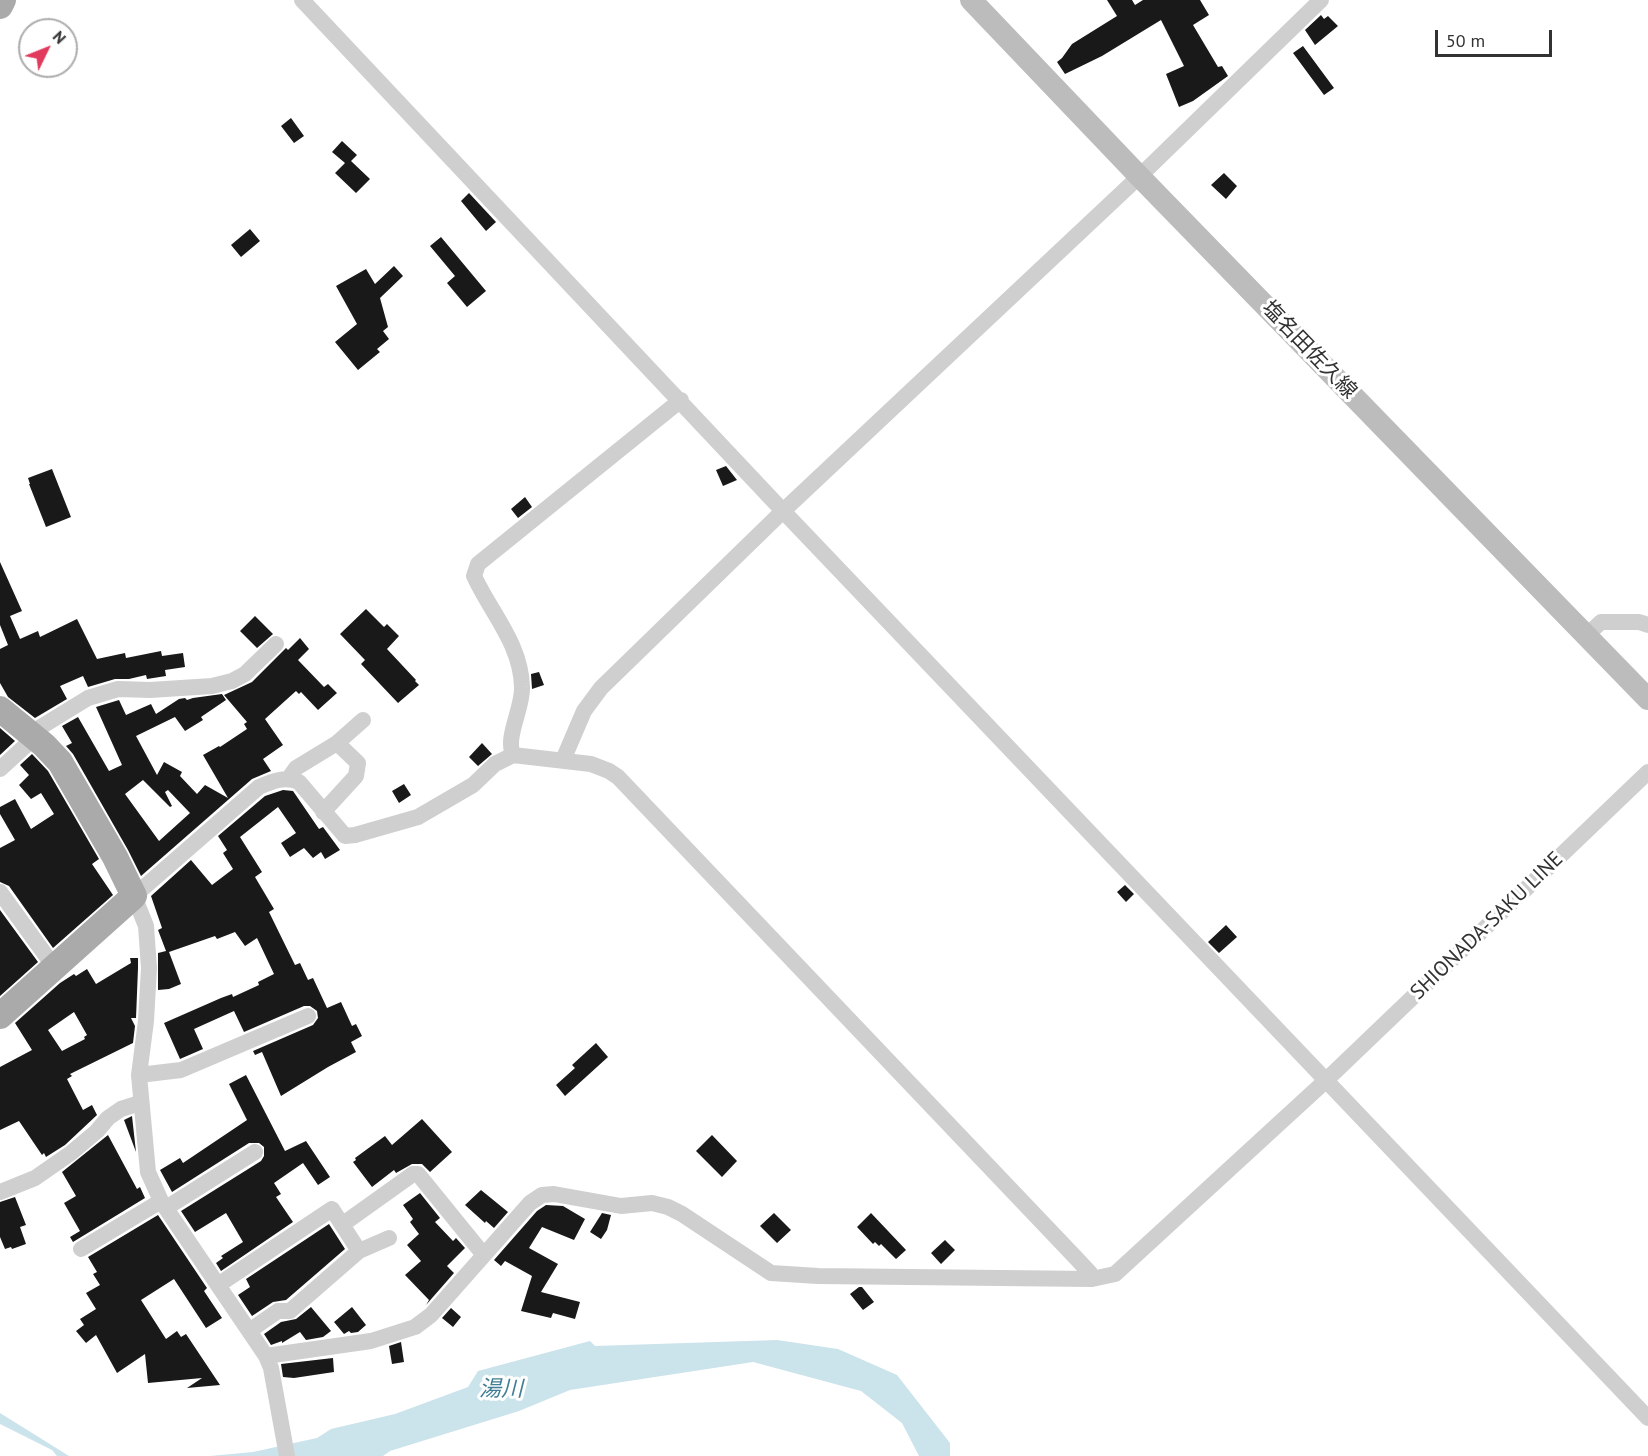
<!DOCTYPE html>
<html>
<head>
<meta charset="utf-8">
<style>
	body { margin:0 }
	#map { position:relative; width:1648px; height:1456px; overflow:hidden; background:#fff; font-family:"PT Sans",sans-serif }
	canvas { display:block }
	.north { position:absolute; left:18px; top:18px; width:60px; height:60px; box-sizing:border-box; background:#fff; border:2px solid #adadad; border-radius:50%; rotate:47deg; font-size:16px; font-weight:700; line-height:24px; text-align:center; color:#323232 }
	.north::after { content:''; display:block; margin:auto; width:21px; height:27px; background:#e23a5d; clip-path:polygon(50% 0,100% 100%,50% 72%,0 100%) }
	.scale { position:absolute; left:1435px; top:30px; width:117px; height:27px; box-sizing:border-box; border:3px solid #323232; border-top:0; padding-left:8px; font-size:18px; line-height:21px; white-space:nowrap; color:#323232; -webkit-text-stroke:4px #fff; paint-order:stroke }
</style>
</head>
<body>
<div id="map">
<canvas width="1648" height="1456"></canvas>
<div class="north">N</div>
<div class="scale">50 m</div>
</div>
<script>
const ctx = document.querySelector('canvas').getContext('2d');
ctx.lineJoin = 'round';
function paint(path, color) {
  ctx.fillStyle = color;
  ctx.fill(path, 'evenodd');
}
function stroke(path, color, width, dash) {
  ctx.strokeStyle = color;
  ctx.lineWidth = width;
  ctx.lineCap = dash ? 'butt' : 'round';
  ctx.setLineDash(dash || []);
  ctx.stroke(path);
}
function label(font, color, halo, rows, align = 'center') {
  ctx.font = font + ' "PT Sans","Noto Sans JP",sans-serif';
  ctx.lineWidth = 6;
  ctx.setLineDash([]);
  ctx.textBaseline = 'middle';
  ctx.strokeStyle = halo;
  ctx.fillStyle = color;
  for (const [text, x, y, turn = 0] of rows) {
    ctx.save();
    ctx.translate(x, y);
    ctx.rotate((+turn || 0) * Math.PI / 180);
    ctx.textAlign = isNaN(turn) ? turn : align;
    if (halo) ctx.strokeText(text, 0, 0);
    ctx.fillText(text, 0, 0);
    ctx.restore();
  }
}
paint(new Path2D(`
	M 777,1340 L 838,1349 L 897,1375 L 950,1443 L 950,1456 L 919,1456 L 902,1423 L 861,1391 L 753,1362 L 570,1390 L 519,1411 L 390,1451 L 383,1456 L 210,1456 L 253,1452 L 317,1438 L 331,1429 L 395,1414 L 468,1387 L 478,1371 L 590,1341 L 595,1346 Z
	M 0,1413 L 69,1456 L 57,1456 L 52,1450 L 0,1424 Z`), '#cbe3eb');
paint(new Path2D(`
	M 1107,0 L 1132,0 L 1135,5 L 1143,0 L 1200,0 L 1209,15 L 1193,25 L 1218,67 L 1222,66 L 1228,76 L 1193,101 L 1179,107 L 1166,74 L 1184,66 L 1161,20 L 1102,56 L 1065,74 L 1057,62 L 1062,58 L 1072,44 L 1117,16 Z
	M 1321,15 L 1324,19 L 1328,16 L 1338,26 L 1315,45 L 1305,30 Z
	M 1303,46 L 1334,88 L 1324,95 L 1293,53 Z
	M 291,118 L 304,136 L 294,143 L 281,126 Z
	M 342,141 L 357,155 L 351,161 L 370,179 L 356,193 L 335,173 L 345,163 L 332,152 Z
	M 1224,173 L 1237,186 L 1226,199 L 1211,185 Z
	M 469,193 L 496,222 L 486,231 L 461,201 Z
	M 250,229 L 260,241 L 241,257 L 231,245 Z
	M 441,237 L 486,291 L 467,307 L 447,283 L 455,276 L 430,246 Z
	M 394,266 L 403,276 L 380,298 L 388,327 L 383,331 L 389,339 L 377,349 L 380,352 L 358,370 L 335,342 L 357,324 L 336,286 L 366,269 L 375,284 Z
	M 726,466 L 737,480 L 723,486 L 716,470 Z
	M 52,469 L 71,517 L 46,527 L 29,484 L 30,484 L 28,478 Z
	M 525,497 L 532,507 L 518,518 L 511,509 Z
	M 0,562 L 22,611 L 10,616 L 20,639 L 38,631 L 40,637 L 77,619 L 97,659 L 125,653 L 126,658 L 161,651 L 162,656 L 183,653 L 185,667 L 165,670 L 166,676 L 147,679 L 146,675 L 129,679 L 115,679 L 88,687 L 83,676 L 60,686 L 67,699 L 35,718 L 8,697 L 0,683 L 0,649 L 8,645 L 0,625 Z
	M 366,609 L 384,627 L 387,624 L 399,636 L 387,649 L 416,680 L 415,681 L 419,685 L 398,703 L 361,664 L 365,660 L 340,634 Z
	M 255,616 L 273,634 L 257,648 L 240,631 Z
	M 300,638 L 309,649 L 298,660 L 324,687 L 328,684 L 337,693 L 318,710 L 301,692 L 299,694 L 296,691 L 265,719 L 283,745 L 263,759 L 271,771 L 252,779 L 141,876 L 128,850 L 73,754 L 66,746 L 72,743 L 62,726 L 78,717 L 109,771 L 122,765 L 96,707 L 119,700 L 126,715 L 151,704 L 156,714 L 179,699 L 185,698 L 187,700 L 193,698 L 222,694 L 226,700 L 201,717 L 203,720 L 185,731 L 175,717 L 136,736 L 157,775 L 164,762 L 182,772 L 180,776 L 197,794 L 205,785 L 228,798 L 203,755 L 219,746 L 220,747 L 247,729 L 244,724 L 247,722 L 224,695 L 252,682 L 286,648 L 288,650 ZM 143,780 L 170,807 L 172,806 L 165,792 L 168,790 L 190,813 L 159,841 L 125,794 Z
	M 539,672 L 544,685 L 532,689 L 531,674 Z
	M 0,728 L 15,741 L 0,755 Z
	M 482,743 L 492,754 L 478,766 L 469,757 Z
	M 32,754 L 48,771 L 99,859 L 92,864 L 113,895 L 53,948 L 9,886 L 0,882 L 0,848 L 15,840 L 0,814 L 0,807 L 15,799 L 31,829 L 54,814 L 41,793 L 31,799 L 19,785 L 29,775 L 20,765 Z
	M 404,784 L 411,795 L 399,803 L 392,791 Z
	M 283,790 L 293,791 L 319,829 L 323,827 L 340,850 L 325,859 L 321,852 L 313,858 L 304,848 L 290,857 L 281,843 L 296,833 L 278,807 L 240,837 L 262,872 L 255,877 L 274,909 L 269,912 L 295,965 L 300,963 L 308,980 L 313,978 L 327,1008 L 341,1002 L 352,1026 L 356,1024 L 362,1036 L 351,1042 L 356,1052 L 328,1067 L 281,1096 L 262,1052 L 255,1055 L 253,1051 L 313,1025 L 318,1018 L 317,1011 L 310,1006 L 304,1006 L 244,1032 L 234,1011 L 194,1029 L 203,1049 L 180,1059 L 164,1023 L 221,998 L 232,994 L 233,997 L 259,985 L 258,982 L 274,974 L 257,938 L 245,946 L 235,932 L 217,939 L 215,936 L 169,952 L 181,984 L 169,989 L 158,990 L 158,953 L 166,951 L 158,930 L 162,928 L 151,896 L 191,860 L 212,885 L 233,869 L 223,853 L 227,850 L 218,836 L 265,796 Z
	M 1125,885 L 1134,894 L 1126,902 L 1117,892 Z
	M 0,910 L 38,962 L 0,996 Z
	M 1226,925 L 1237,937 L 1219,953 L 1208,942 Z
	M 130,958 L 138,958 L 138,968 L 136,1018 L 131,1018 L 135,1026 L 133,1043 L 70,1074 L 72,1076 L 67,1079 L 83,1110 L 92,1105 L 97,1115 L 65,1145 L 46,1157 L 44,1153 L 42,1155 L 19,1121 L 0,1130 L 0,1067 L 32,1050 L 15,1023 L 60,983 L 74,974 L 76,976 L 87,969 L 96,984 L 131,963 ZM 74,1012 L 87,1035 L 84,1037 L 85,1039 L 62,1051 L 48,1030 Z
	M 596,1043 L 608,1057 L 565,1096 L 556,1085 L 575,1068 L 572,1065 Z
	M 246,1075 L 285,1151 L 306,1141 L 330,1177 L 318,1185 L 303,1163 L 274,1183 L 281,1194 L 276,1197 L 293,1222 L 221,1271 L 216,1263 L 223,1258 L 221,1256 L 243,1242 L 226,1213 L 195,1232 L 181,1211 L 261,1161 L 264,1156 L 264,1147 L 259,1143 L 249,1143 L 172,1192 L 160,1170 L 180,1158 L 183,1163 L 247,1120 L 229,1084 Z
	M 132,1116 L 136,1152 L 124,1120 Z
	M 422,1119 L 452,1152 L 430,1172 L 422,1164 L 412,1164 L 396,1173 L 394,1170 L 372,1187 L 353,1162 L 356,1160 L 355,1158 L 385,1136 L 392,1145 Z
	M 108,1135 L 137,1189 L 140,1187 L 145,1198 L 73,1242 L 70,1237 L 80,1231 L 64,1203 L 76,1196 L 62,1172 Z
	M 712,1135 L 737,1161 L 722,1177 L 696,1151 Z
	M 481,1190 L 508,1212 L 494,1228 L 486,1221 L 485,1223 L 465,1205 Z
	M 420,1193 L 440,1218 L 435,1222 L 453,1241 L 456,1238 L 465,1248 L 447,1266 L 454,1273 L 426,1305 L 429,1300 L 405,1275 L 421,1261 L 407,1245 L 419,1234 L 410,1222 L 413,1219 L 403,1205 Z
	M 15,1197 L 26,1225 L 20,1227 L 26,1244 L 12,1249 L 11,1247 L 5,1249 L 0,1237 L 0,1202 Z
	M 546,1205 L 563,1206 L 585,1219 L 574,1240 L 542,1227 L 529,1248 L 558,1264 L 541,1292 L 580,1302 L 575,1319 L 553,1313 L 551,1318 L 521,1311 L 532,1276 L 505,1261 L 501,1266 L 494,1260 L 537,1211 Z
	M 602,1213 L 611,1215 L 607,1230 L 601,1239 L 590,1232 Z
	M 774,1213 L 791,1230 L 777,1243 L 760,1226 Z
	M 871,1213 L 906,1250 L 896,1259 L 881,1244 L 879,1246 L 875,1242 L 873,1244 L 857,1227 Z
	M 158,1215 L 207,1288 L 204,1291 L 222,1318 L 206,1328 L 174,1279 L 141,1300 L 166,1339 L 177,1331 L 181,1337 L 186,1334 L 220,1385 L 187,1388 L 202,1378 L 148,1383 L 145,1354 L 117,1373 L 96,1335 L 86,1343 L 76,1331 L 84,1325 L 80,1319 L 96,1309 L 86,1293 L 100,1285 L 93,1274 L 97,1272 L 88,1257 Z
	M 329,1224 L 345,1249 L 286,1300 L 273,1302 L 252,1316 L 238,1295 L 250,1287 L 246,1279 Z
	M 945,1240 L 955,1250 L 941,1264 L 931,1253 Z
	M 859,1287 L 862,1287 L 874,1302 L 863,1310 L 850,1294 Z
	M 311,1307 L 331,1331 L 323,1337 L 306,1340 L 300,1332 L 282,1343 L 282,1341 L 271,1345 L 264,1334 L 281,1322 L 296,1319 Z
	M 352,1307 L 366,1325 L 358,1332 L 351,1333 L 349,1331 L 344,1334 L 334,1322 Z
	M 451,1308 L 461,1317 L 453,1327 L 442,1318 Z
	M 401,1342 L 404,1362 L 392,1364 L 389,1346 Z
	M 333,1358 L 334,1372 L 294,1378 L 283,1377 L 281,1364 Z`), '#191919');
stroke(new Path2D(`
	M 302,0 L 783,511 L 1648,1418
	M 1587,635 L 1601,622 L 1639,622 L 1648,625
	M 31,733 L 88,698 L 118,689 L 150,690 L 212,686 L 232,681 L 245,674 L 276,644
	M 513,755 C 505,737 523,708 522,687 C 521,644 491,613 474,576 L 478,564 L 681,400
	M 563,760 L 584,711 L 601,688 L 783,511 L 1144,172 L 1321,0
	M 0,769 L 35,737
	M 289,778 L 296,768 L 337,743 L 363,720
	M 323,812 L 356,776 L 358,763 L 337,743
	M 0,892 L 55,968
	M 139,1075 L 181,1070 L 308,1016
	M 0,1192 L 35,1178 L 71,1153 L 97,1131 L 108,1118 L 121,1109 L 140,1103
	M 166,1208 L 255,1152
	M 343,1224 L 413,1174 L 418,1174 L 483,1254
	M 81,1249 L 161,1201
	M 218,1285 L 332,1209 L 359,1251
	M 249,1331 L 278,1311 L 290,1311 L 359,1251 L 389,1238
	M 266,1356 L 371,1341 L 415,1327 L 431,1315 L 530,1203 L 542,1195 L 554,1194 L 621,1206 L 652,1203 L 668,1207 L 682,1214 L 771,1273 L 818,1276 L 1092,1279 L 1115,1274 L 1321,1085 L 1648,772
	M 287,1456 L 271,1368 L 266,1356 L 161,1201 L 148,1172 L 139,1075 L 146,1021 L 149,968 L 146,926 L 134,896 L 259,787 C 273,781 285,776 299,782 L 345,836 L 355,835 L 418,817 L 473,785 L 495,764 L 513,755 L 591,764 L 609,771 L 618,777 L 1077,1259 L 1090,1273 L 1092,1279`), '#cfcfcf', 16);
stroke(new Path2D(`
	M 971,0 L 1139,176 L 1648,699`), '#bcbcbc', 22);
stroke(new Path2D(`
	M 0,6 L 3,0
	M 0,709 L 44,745 L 60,762 L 115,857 L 134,896 L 0,1016`), '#aaa', 26);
label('21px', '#323232', '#fff', [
	["塩名田佐久線",1309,350,46],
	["SHIONADA-SAKU LINE",1487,926,-44]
]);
label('italic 22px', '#407e93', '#fff', [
	["湯川",501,1390]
]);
</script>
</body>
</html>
